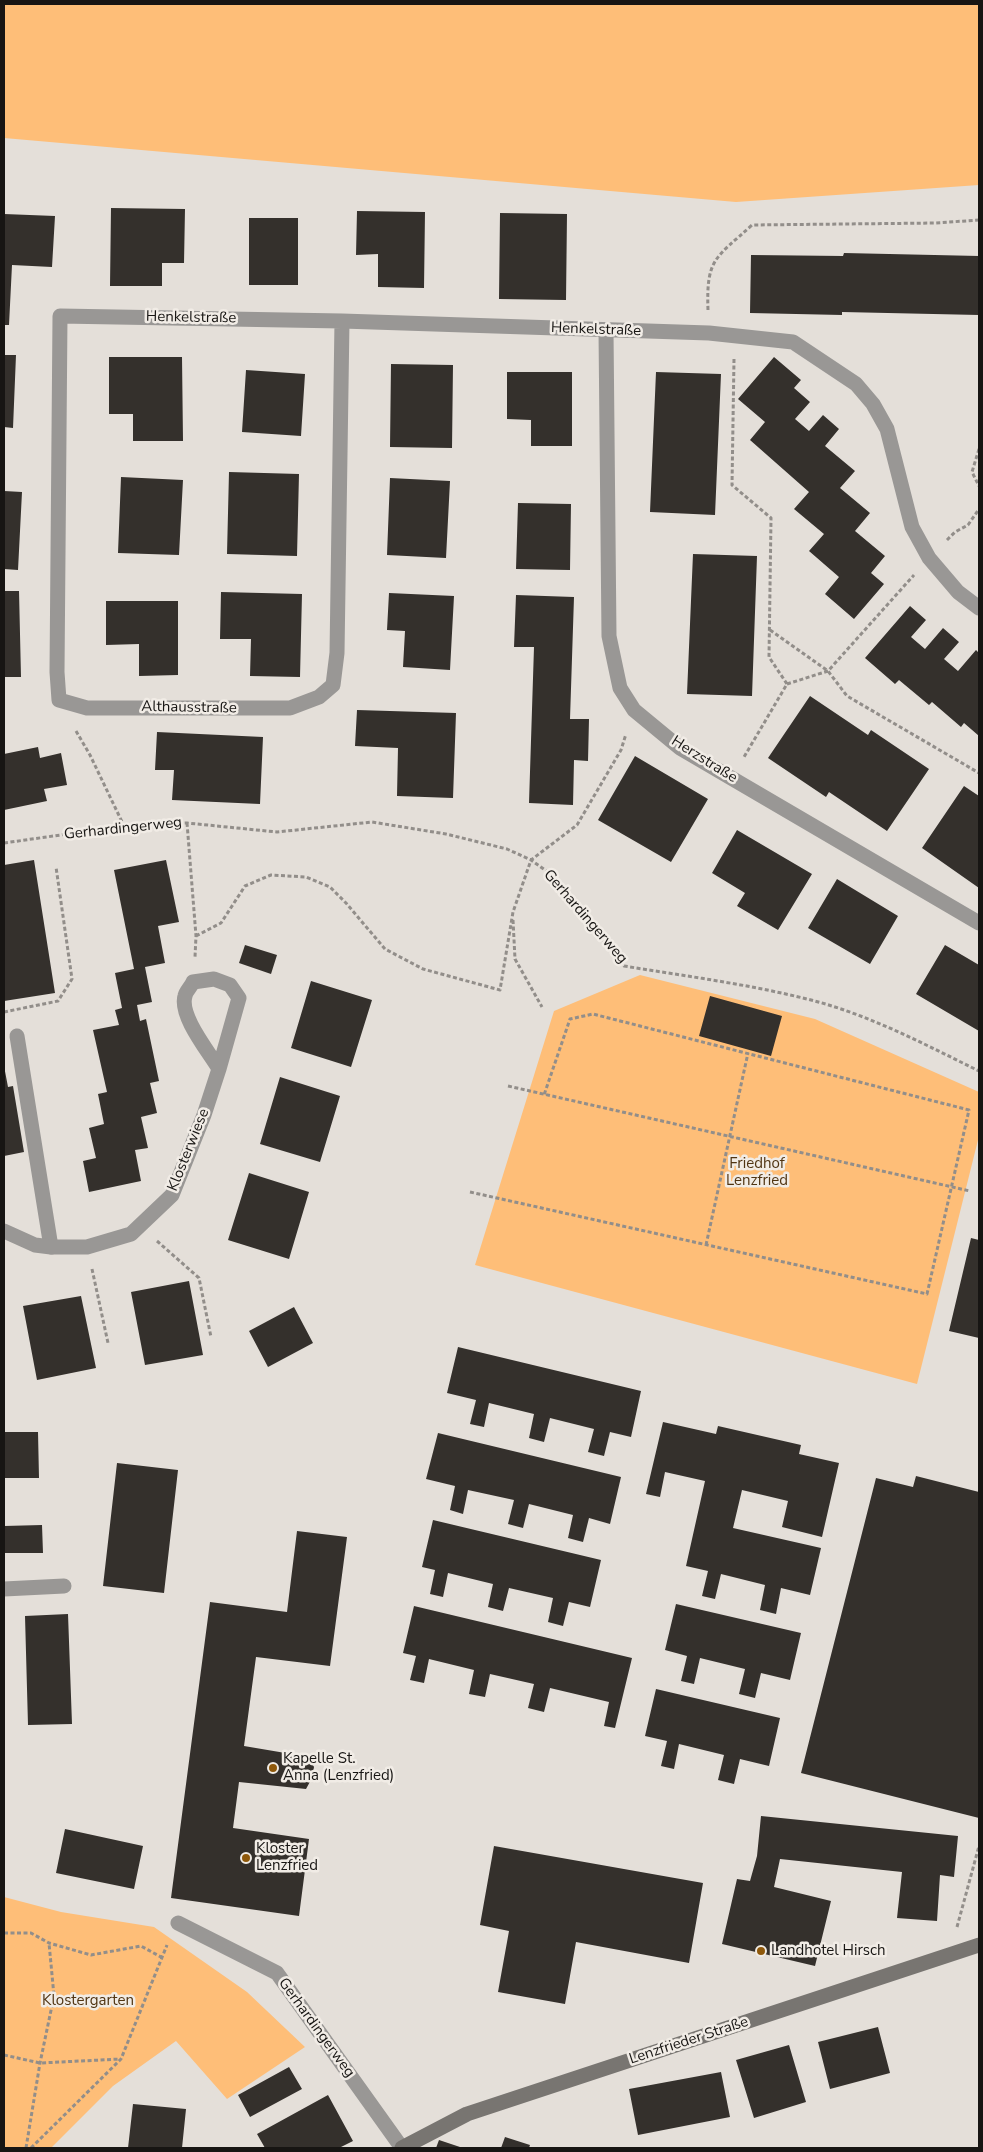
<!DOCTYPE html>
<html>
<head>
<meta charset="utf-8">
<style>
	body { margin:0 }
	#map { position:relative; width:983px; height:2152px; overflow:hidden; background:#e4dfd9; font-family:"Nunito Sans",sans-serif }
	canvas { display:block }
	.frame { position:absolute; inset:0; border:5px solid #171513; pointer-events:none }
</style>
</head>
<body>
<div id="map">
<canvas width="983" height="2152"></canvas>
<div class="frame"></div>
</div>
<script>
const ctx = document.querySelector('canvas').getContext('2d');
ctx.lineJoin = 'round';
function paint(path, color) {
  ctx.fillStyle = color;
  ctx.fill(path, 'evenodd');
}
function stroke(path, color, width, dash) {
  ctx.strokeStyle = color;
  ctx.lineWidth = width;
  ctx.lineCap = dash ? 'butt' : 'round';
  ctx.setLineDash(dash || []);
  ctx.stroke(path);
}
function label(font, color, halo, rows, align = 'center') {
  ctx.font = font + ' "Nunito Sans",sans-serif';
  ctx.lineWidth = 5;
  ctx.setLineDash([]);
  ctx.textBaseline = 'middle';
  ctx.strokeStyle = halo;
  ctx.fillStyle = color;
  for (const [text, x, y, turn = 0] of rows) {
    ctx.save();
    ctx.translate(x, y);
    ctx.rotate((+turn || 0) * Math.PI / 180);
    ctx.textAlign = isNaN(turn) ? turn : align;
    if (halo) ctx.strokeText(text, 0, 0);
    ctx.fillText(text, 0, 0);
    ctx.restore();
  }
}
paint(new Path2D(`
	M 4,4 L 979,4 L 979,185 L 736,202 L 4,138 Z
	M 640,975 L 815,1019 L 979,1092 L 979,1136 L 917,1384 L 475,1265 L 554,1011 Z
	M 4,1897 L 61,1912 L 154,1927 L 247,1992 L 305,2047 L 227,2099 L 176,2041 L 113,2086 L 51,2148 L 4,2148 Z`), '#febe78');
paint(new Path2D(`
	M 111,208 L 185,209 L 184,263 L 162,263 L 162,286 L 110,286 Z
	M 357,211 L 425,212 L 424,288 L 378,287 L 378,254 L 356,255 Z
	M 500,213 L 567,214 L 566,300 L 499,299 Z
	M 4,214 L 55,216 L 52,267 L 12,265 L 9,325 L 4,325 Z
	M 249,218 L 298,218 L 298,285 L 249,285 Z
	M 844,253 L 979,256 L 979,315 L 842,312 L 842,315 L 750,313 L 751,255 L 843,256 Z
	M 4,355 L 16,355 L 13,428 L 4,427 Z
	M 109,357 L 182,357 L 183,441 L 133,441 L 133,414 L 109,414 Z
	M 774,357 L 801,380 L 794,388 L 810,402 L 795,419 L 809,431 L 823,415 L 839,429 L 825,446 L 855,471 L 840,488 L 870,513 L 855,531 L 885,556 L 871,573 L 884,584 L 854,619 L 825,594 L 839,577 L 809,551 L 824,534 L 794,509 L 809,492 L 750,440 L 765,422 L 738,399 Z
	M 391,364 L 453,365 L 452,448 L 390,447 Z
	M 246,370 L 305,374 L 301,436 L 242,432 Z
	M 507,372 L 572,372 L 572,446 L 531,446 L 531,420 L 507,419 Z
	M 656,372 L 721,374 L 715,515 L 650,512 Z
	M 229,472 L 299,474 L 297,556 L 227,554 Z
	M 121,477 L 183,480 L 179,555 L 118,553 Z
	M 390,478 L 450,481 L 446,558 L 387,555 Z
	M 4,491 L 22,492 L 18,570 L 4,569 Z
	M 518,503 L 571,504 L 570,570 L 516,569 Z
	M 693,554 L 757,556 L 752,696 L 687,694 Z
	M 4,591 L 19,591 L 21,677 L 4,677 Z
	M 221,592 L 302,594 L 300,677 L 250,676 L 251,639 L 220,639 Z
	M 389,593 L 454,596 L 450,670 L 403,667 L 405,631 L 387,630 Z
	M 516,595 L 574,597 L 570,719 L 589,719 L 588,761 L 574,760 L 573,805 L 529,803 L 534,647 L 514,647 Z
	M 106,601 L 178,601 L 178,675 L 139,676 L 139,644 L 106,645 Z
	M 910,606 L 926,620 L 911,637 L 925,649 L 943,628 L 959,642 L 944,659 L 958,671 L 976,650 L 979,653 L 979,679 L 978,681 L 979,682 L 979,736 L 964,723 L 961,727 L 932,702 L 929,705 L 899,680 L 895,684 L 865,658 Z
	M 810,696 L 868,735 L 871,730 L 929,769 L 887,831 L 829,792 L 826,797 L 768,758 Z
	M 357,710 L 456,713 L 453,798 L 397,796 L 398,748 L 355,746 Z
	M 157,732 L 263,737 L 260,804 L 172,800 L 174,770 L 155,770 Z
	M 38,747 L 40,758 L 61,753 L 67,785 L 44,789 L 47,801 L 4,810 L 4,754 Z
	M 635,756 L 708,799 L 671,862 L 598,820 Z
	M 964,786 L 979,796 L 979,888 L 922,848 Z
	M 737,830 L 812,874 L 778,930 L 737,906 L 745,893 L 712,873 Z
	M 34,860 L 55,993 L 4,1001 L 4,865 Z
	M 166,860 L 179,922 L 158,926 L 165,963 L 145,967 L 152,1002 L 137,1005 L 140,1021 L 146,1019 L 159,1081 L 150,1083 L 157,1113 L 141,1117 L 148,1148 L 135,1150 L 141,1181 L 89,1192 L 83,1161 L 96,1158 L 89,1128 L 104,1124 L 98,1094 L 107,1092 L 93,1030 L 119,1025 L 115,1010 L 122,1008 L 115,973 L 134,969 L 114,870 Z
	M 837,879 L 898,916 L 870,964 L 808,928 Z
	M 245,945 L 277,955 L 271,974 L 239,963 Z
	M 945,945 L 979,965 L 979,1031 L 916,994 Z
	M 311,981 L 372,1000 L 351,1067 L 291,1048 Z
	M 710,996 L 782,1016 L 771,1056 L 699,1036 Z
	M 4,1066 L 8,1087 L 13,1086 L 24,1152 L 4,1156 Z
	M 280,1077 L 340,1096 L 320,1162 L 260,1144 Z
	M 249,1173 L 309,1192 L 289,1259 L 228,1240 Z
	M 971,1238 L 979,1240 L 979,1338 L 949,1331 Z
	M 189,1281 L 203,1355 L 145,1365 L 131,1292 Z
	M 81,1296 L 96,1368 L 37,1380 L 23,1306 Z
	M 294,1307 L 313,1343 L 268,1367 L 249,1331 Z
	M 458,1347 L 641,1391 L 631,1437 L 610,1432 L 604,1456 L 588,1452 L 594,1429 L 550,1418 L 544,1442 L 529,1438 L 534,1414 L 489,1403 L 484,1427 L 470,1424 L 476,1400 L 447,1393 Z
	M 663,1422 L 716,1434 L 718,1426 L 801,1445 L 799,1454 L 839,1463 L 822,1537 L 782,1527 L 788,1501 L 742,1490 L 733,1528 L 821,1548 L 810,1595 L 781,1588 L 776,1614 L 760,1610 L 765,1585 L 721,1574 L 715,1599 L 702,1596 L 708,1571 L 686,1566 L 705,1481 L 665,1472 L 660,1497 L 646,1494 Z
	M 4,1432 L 38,1432 L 39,1478 L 4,1478 Z
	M 438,1433 L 621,1477 L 610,1524 L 589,1518 L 583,1542 L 568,1538 L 573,1515 L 529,1504 L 523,1528 L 508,1524 L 514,1500 L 468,1490 L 463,1514 L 450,1510 L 455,1486 L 426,1479 Z
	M 117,1463 L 178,1470 L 164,1593 L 103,1586 Z
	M 916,1476 L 979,1492 L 979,1818 L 801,1773 L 876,1478 L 913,1487 Z
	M 433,1520 L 601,1560 L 590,1607 L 569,1602 L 563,1626 L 548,1622 L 553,1598 L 509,1588 L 503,1611 L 488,1607 L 493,1584 L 448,1573 L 443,1597 L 430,1594 L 435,1570 L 422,1567 Z
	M 42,1525 L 43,1553 L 5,1553 L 4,1526 Z
	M 297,1531 L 347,1537 L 330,1666 L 256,1657 L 244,1746 L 309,1757 L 314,1767 L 312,1778 L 306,1789 L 239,1782 L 233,1828 L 309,1839 L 299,1916 L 171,1898 L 210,1602 L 287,1612 Z
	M 676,1604 L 801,1633 L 790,1680 L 761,1673 L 755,1698 L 739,1694 L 745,1669 L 700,1658 L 694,1684 L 681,1681 L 687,1656 L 665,1650 Z
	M 414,1606 L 632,1658 L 615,1728 L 604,1726 L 609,1702 L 550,1688 L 544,1712 L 528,1708 L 534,1684 L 490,1674 L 485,1697 L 469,1694 L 474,1670 L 429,1659 L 424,1683 L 410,1680 L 416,1656 L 403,1653 Z
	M 68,1614 L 72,1724 L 28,1725 L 25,1616 Z
	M 656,1689 L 780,1718 L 769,1766 L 740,1759 L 734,1784 L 718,1780 L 724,1755 L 679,1744 L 674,1769 L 661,1766 L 667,1741 L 645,1736 Z
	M 761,1816 L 958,1836 L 954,1877 L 940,1875 L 937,1921 L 897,1918 L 902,1872 L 780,1859 L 774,1887 L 831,1901 L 815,1966 L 722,1944 L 737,1879 L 750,1881 L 757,1856 Z
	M 65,1829 L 143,1846 L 134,1889 L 56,1873 Z
	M 494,1846 L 703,1883 L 689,1963 L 576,1942 L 565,2004 L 498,1992 L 509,1931 L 480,1925 Z
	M 878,2027 L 890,2073 L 830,2089 L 818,2042 Z
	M 789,2045 L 806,2102 L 754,2118 L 736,2060 Z
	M 289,2067 L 302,2089 L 250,2117 L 238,2095 Z
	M 721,2072 L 730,2117 L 638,2135 L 629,2089 Z
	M 328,2095 L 353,2141 L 339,2148 L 265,2148 L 257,2134 Z
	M 133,2104 L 186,2109 L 182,2148 L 128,2148 Z
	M 505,2137 L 530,2145 L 529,2148 L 501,2148 Z
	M 439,2140 L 463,2148 L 436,2148 Z`), '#34302c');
stroke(new Path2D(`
	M 708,310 C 706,258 716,258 752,225 L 936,223 L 979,220
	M 734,359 L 732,485 L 771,518 L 769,657 L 787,684 L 744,757
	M 979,449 L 972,472 L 979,486
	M 947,540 L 955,532 L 968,525 L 979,509
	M 770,630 L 828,671 L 847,696 L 979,773
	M 787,684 L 828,671 L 914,575
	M 76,731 L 90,755 L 124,826
	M 187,823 L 196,936 L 195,957
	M 4,843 L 124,826 L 187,823 L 277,832 L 372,822 L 446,834 L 507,849 L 531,860 L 552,875 L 624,966 C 685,976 747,984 807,999 C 868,1014 924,1044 979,1071
	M 513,920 L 515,959 L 542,1007
	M 196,936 L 221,923 L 245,886 L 271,875 L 306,877 L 330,887 L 346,903 L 385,949 L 423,969 L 500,990 L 513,912 L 531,860 L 577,825 L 621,750 L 626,734
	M 4,1012 L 58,1001 L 72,979 L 56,867
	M 508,1086 L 970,1191
	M 470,1192 L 927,1294 L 969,1110 L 593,1014 L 570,1019 L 544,1095
	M 157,1241 L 199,1278 L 211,1337
	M 706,1245 L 748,1053
	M 92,1269 L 108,1343
	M 957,1927 L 979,1846
	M 4,1933 L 31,1933 L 49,1943 L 91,1955 L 141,1946 L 161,1957
	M 4,2055 L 40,2063 L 121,2059
	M 26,2148 L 40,2063 L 54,1996 L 49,1943
	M 31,2148 L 121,2059 L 167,1945`), '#928e8a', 3, [4, 2.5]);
stroke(new Path2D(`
	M 17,1036 L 51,1247`), '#999795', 15);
stroke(new Path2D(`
	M 342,321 L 337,653 L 333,685 L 319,697 L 290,708 L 87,708 L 59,700 L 57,672 L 60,316 L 342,321 L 709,333 L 793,342 L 856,384 L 873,404 L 887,429 L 912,527 L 929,558 L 958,592 L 979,608
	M 606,331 L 609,636 L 620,688 L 634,710 L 680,748 L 979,923
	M 214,979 L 230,985 L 239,998 L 219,1069 C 209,1052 179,1016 185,996 C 186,991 191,987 193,982 Z
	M 4,1231 L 35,1245 L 51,1247 L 87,1247 L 131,1234 L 172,1195 L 204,1115 L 219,1069
	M 4,1589 L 64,1586
	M 178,1923 L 277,1973 L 402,2148`), '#999795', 15);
stroke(new Path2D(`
	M 402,2148 L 467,2114 L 979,1945`), '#787571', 15);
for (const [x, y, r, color] of [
	[273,1768,5,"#8e580a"],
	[246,1858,5,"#8e580a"],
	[761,1951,5,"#8e580a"]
]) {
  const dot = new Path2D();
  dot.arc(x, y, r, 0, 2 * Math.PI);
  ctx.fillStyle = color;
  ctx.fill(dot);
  stroke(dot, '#f1ece6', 2);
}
label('15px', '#171513', '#f1ece6', [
	["Henkelstraße",191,318,1],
	["Henkelstraße",596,330,2],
	["Althausstraße",189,708,1],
	["Herzstraße",704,760,32],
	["Gerhardingerweg",123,829,-6],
	["Gerhardingerweg",585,917,49],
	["Klosterwiese",189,1150,-68],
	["Gerhardingerweg",316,2028,54],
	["Lenzfrieder Straße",689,2041,-18]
]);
label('15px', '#503412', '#f1ece6', [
	["Friedhof",757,1164],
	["Lenzfried",757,1181],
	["Klostergarten",88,2001]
]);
label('15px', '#171513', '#f1ece6', [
	["Kapelle St.",283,1759],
	["Anna (Lenzfried)",283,1776],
	["Kloster",256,1849],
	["Lenzfried",256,1866],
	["Landhotel Hirsch",771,1951]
], 'left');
</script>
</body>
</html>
